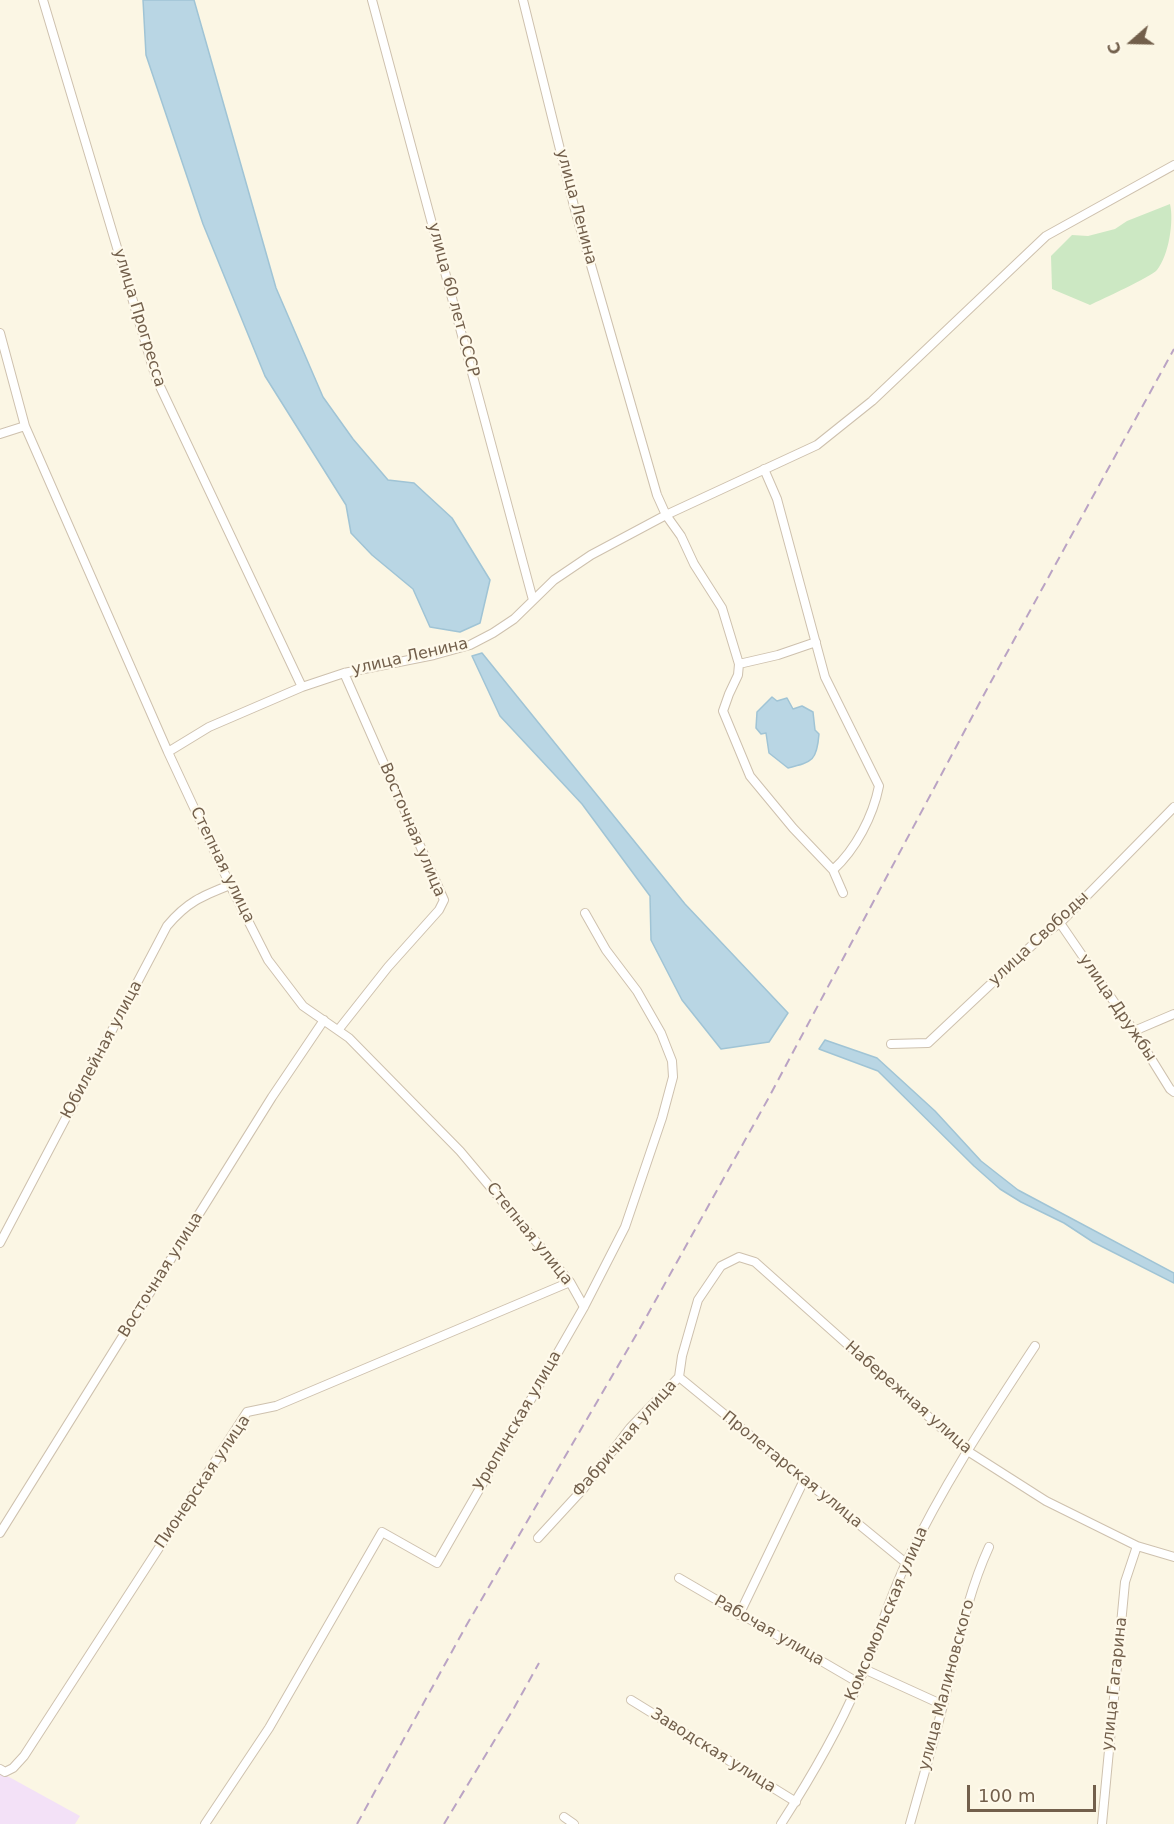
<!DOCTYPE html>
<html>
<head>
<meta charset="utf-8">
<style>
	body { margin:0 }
	#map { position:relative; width:1174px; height:1824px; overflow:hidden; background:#fbf6e4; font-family:"DejaVu Sans",sans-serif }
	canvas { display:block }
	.north { position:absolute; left:1102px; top:12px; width:60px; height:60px; -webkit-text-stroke:4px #fef9ea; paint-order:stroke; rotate:250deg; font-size:16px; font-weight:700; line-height:24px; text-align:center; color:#725f4b }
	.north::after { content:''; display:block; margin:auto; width:21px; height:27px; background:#725f4b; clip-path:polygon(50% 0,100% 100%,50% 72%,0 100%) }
	.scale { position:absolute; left:967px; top:1785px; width:129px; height:27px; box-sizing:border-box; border:3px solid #725f4b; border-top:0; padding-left:8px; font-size:18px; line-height:21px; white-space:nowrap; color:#725f4b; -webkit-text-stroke:4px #fef9ea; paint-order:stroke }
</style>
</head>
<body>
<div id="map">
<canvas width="1174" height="1824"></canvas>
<div class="north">С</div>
<div class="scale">100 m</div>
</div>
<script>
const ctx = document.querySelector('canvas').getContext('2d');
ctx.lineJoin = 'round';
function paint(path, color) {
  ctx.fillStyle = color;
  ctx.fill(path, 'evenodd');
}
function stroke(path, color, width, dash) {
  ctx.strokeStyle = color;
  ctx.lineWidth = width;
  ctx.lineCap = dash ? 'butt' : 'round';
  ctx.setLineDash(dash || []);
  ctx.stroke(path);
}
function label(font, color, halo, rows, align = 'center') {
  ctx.font = font + ' "DejaVu Sans",sans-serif';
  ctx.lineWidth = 4.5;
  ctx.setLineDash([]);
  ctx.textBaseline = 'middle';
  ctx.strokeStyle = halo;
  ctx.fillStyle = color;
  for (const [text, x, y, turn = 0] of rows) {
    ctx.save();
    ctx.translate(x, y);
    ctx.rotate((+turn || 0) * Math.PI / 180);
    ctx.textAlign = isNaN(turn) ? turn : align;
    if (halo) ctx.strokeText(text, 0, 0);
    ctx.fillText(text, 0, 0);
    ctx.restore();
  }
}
paint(new Path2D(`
	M 0,1772 L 80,1816 L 75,1824 L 0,1824 Z`), '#f3e1f7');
paint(new Path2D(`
	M 1170,204 C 1174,221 1169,255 1157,270 C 1151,277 1102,299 1090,305 L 1052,289 L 1051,256 L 1072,235 L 1088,236 L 1115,229 L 1127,221 Z`), '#cce8c3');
const water = new Path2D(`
	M 143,0 L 194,0 L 276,288 L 323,397 L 353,439 L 388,480 L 414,483 L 452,518 L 490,580 L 480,623 L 460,632 L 430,627 L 413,589 L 372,555 L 351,533 L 346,505 L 265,376 L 203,224 L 146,55 Z
	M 482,653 L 685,904 L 788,1013 L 769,1042 L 721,1049 L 682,1000 L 651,940 L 650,896 L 582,804 L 500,716 L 472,656 Z
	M 772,697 L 777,701 L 787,698 L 793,709 L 802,706 L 813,712 L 815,730 L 819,734 C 817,760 813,762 788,768 L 769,753 L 766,733 L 761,734 L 756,728 L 757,712 Z
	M 825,1040 L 877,1058 L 935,1111 L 981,1161 L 1018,1190 L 1174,1273 L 1174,1283 L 1093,1242 L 1064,1223 L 1021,1202 L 1000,1189 L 974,1166 L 878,1071 L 819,1049 Z`);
paint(water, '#b9d6e4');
stroke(water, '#a0c4d5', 1.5);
const minor = new Path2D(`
	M 43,0 L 156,378 L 302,687
	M 372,0 L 533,600
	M 523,0 L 574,206 L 657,495 L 666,515 L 681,536 L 694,564 L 722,608 L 739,664 L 738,675 L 729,694 L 723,711 L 750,776 L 793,828 L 833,870 L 843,893
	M 0,333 L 25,426 L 168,752 L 230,885 L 268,960 L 303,1006 L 349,1038 L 460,1151 L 570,1282 L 584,1307
	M 0,434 L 25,426
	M 764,469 L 777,499 L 825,677 L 879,786 C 873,816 856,849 833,870
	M 739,664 L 778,655 L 816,642
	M 168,752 L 209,727 L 302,687 L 344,673 L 434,655 L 470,645 L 493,633 L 514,619 L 554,580 L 591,555 L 666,515 L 817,445 L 872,401 L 1046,236 L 1174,165
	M 1060,923 L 1134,1031 L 1170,1089 L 1174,1092
	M 339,1029 L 388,967 L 439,910 L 444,900 L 344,673
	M 1134,1031 L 1174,1014
	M 891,1044 L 928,1043 L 1043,935 L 1060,923 L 1174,807
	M 0,1243 L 167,926 C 187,902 202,896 230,885
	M 679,1377 L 906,1563
	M 0,1533 L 272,1097 L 324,1020
	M 538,1538 L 584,1488 L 630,1428 L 679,1377 L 682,1356 L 698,1300 L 721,1266 L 739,1257 L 755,1262 L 966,1450 L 1046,1501 L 1137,1546 L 1174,1557
	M 679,1578 L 859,1683
	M 739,1615 L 804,1480
	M 864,1669 L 943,1705
	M 631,1700 L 796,1802
	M 0,1769 L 5,1772 L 13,1768 L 24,1756 L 247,1412 L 276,1406 L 570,1282
	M 564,1817 L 574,1824
	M 205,1824 L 269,1728 L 382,1532 L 437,1563 L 584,1307 L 625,1227 L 662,1118 L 673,1077 L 672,1061 L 661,1033 L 637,991 L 606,950 L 585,913
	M 781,1824 C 810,1779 837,1733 858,1684 C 876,1644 888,1601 907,1561 C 943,1485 989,1416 1035,1346
	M 910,1824 C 921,1784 933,1745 943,1705 C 957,1651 966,1597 989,1547
	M 1102,1824 L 1125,1582 L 1137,1546`);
stroke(minor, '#cec1ae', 10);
stroke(minor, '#fff', 8);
stroke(new Path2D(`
	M 357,1824 L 466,1626 L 639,1330 L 768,1099 L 987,689 L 1174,349
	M 444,1824 L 514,1708 L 539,1663`), '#baa3c4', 2, [9, 6]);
label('16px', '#725f4b', '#fef9ea', [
	["улица Ленина",576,207,75],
	["улица 60 лет СССР",453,300,75],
	["улица Прогресса",139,318,73],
	["улица Ленина",410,657,-13],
	["Восточная улица",412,830,67],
	["Степная улица",222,865,64],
	["улица Свободы",1039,939,-43],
	["улица Дружбы",1117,1008,56],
	["Юбилейная улица",102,1050,-62],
	["Степная улица",529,1234,51],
	["Восточная улица",161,1275,-58],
	["Набережная улица",908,1398,41],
	["Урюпинская улица",518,1421,-60],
	["Фабричная улица",625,1439,-49],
	["Пролетарская улица",792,1470,39],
	["Пионерская улица",203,1482,-56],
	["Комсомольская улица",887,1614,-67],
	["Рабочая улица",769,1631,30],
	["улица Гагарина",1115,1684,-84],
	["улица Малиновского",947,1685,-75],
	["Заводская улица",713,1751,32]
]);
</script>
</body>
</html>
